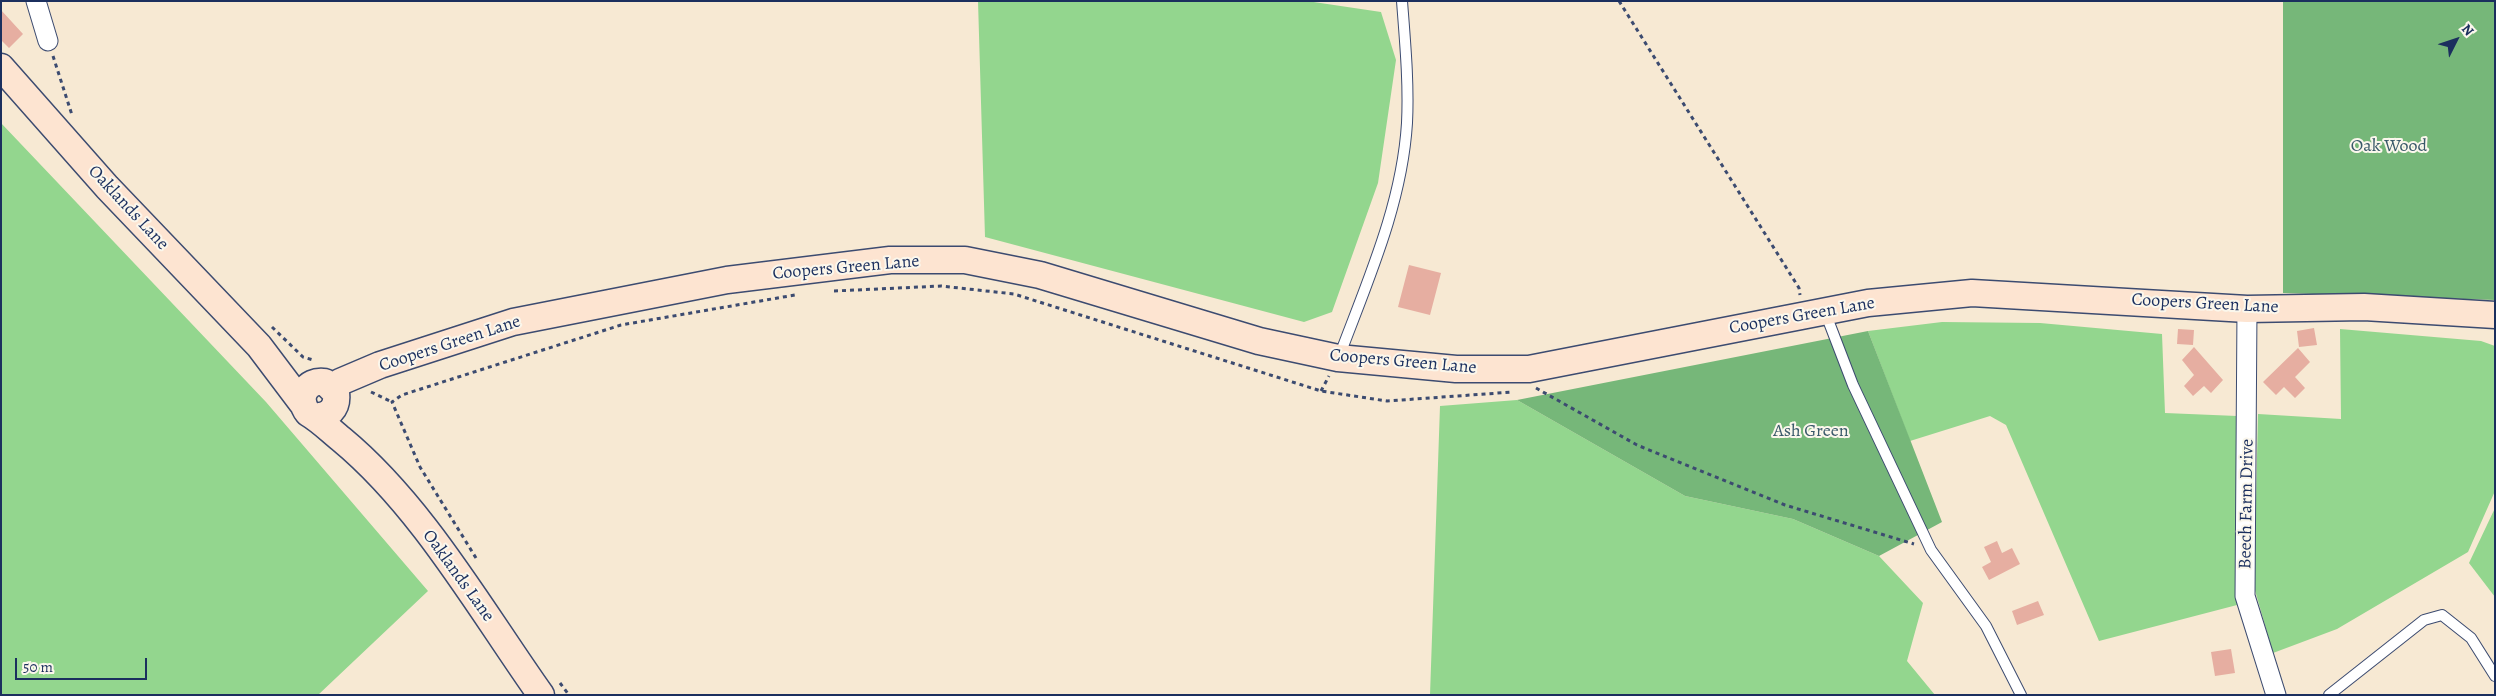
<!DOCTYPE html>
<html>
<head>
<meta charset="utf-8">
<style>
	body { margin:0 }
	#map { position:relative; width:2496px; height:696px; overflow:hidden; background:#f7e9d3; font-family:Alegreya,serif }
	canvas { display:block }
	.frame { position:absolute; inset:0; border:2px solid #1b2f5e; pointer-events:none }
	.north { position:absolute; left:2431px; top:15px; width:50px; height:50px; -webkit-text-stroke:4px #fbf7ec; paint-order:stroke; rotate:49deg; font-size:14px; font-weight:700; line-height:20px; text-align:center; color:#1b2f5e }
	.north::after { content:''; display:block; margin:auto; width:18px; height:22px; background:#1b2f5e; clip-path:polygon(50% 0,100% 100%,50% 72%,0 100%) }
	.scale { position:absolute; left:15px; top:658px; width:132px; height:22px; box-sizing:border-box; border:2px solid #1b2f5e; border-top:0; padding-left:6px; font-size:15px; line-height:18px; white-space:nowrap; color:#1b2f5e; -webkit-text-stroke:4px #fbf7ec; paint-order:stroke }
</style>
</head>
<body>
<div id="map">
<canvas width="2496" height="696"></canvas>
<div class="frame"></div>
<div class="north">N</div>
<div class="scale">50 m</div>
</div>
<script>
const ctx = document.querySelector('canvas').getContext('2d');
ctx.lineJoin = 'round';
function paint(path, color) {
  ctx.fillStyle = color;
  ctx.fill(path, 'evenodd');
}
function stroke(path, color, width, dash) {
  ctx.strokeStyle = color;
  ctx.lineWidth = width;
  ctx.lineCap = dash ? 'butt' : 'round';
  ctx.setLineDash(dash || []);
  ctx.stroke(path);
}
function label(font, color, halo, rows, align = 'center') {
  ctx.font = font + ' Alegreya,serif';
  ctx.lineWidth = 4;
  ctx.setLineDash([]);
  ctx.textBaseline = 'middle';
  ctx.strokeStyle = halo;
  ctx.fillStyle = color;
  for (const [text, x, y, turn = 0] of rows) {
    ctx.save();
    ctx.translate(x, y);
    ctx.rotate((+turn || 0) * Math.PI / 180);
    ctx.textAlign = isNaN(turn) ? turn : align;
    if (halo) ctx.strokeText(text, 0, 0);
    ctx.fillText(text, 0, 0);
    ctx.restore();
  }
}
paint(new Path2D(`
	M 978,1 L 1307,1 L 1381,12 L 1396,60 L 1378,183 L 1332,312 L 1304,322 L 985,237 Z
	M 1,123 L 266,402 L 428,591 L 318,695 L 1,695 Z
	M 1942,322 L 2040,323 L 2162,334 L 2165,413 L 2237,416 L 2237,605 L 2099,641 L 2006,425 L 1990,416 L 1910,441 L 1868,331 Z
	M 2340,329 L 2481,341 L 2495,346 L 2495,491 L 2468,552 L 2337,629 L 2273,653 L 2254,587 L 2258,414 L 2341,419 Z
	M 1517,400 L 1685,496 L 1793,519 L 1879,556 L 1923,603 L 1907,661 L 1935,695 L 1430,695 L 1440,406 Z
	M 2495,508 L 2495,597 L 2469,563 Z`), '#93d68e');
paint(new Path2D(`
	M 2283,1 L 2495,1 L 2495,300 L 2283,293 Z
	M 1868,331 L 1942,522 L 1879,556 L 1793,519 L 1685,496 L 1517,400 Z`), '#76b779');
paint(new Path2D(`
	M 1,10 L 23,34 L 9,48 L 1,40 Z
	M 1409,265 L 1441,273 L 1430,315 L 1398,307 Z
	M 2314,328 L 2317,345 L 2299,347 L 2297,331 Z
	M 2178,329 L 2194,330 L 2193,345 L 2177,344 Z
	M 2194,347 L 2223,380 L 2211,393 L 2204,386 L 2193,396 L 2184,386 L 2194,375 L 2182,360 Z
	M 2298,348 L 2310,362 L 2295,377 L 2305,388 L 2295,398 L 2284,387 L 2276,395 L 2263,382 Z
	M 1997,541 L 2002,553 L 2012,548 L 2020,564 L 1989,580 L 1982,567 L 1991,562 L 1984,547 Z
	M 2038,601 L 2044,615 L 2017,625 L 2012,611 Z
	M 2231,649 L 2235,673 L 2215,676 L 2211,652 Z`), '#e6aea1');
const lane = new Path2D(`
	M 1825,312 L 1853,385 L 1931,550 L 1986,626 L 2021,695
	M 1339,357 C 1367,282 1402,205 1407,123 C 1409,83 1405,41 1402,1
	M 2329,695 L 2424,620 L 2442,615 L 2471,638 L 2495,676`);
const street = new Path2D(`
	M 36,1 L 48,41
	M 2247,309 L 2245,596 L 2276,695`);
const secondary = new Path2D(`
	M 1,67 L 107,187 L 259,346 L 302,403
	M 333,388 L 340,382 L 380,365 L 513,322 L 727,280 L 890,260 L 965,260 L 1040,275 L 1259,341 L 1338,358 L 1456,369 L 1529,369 L 1868,303 L 1972,293 L 2247,309 L 2364,307 L 2495,315
	M 313,416 C 329,418 338,408 336,393 L 325,382 C 306,379 296,398 308,413 C 320,420 330,430 341,439 C 422,506 480,609 541,695`);
stroke(lane, '#3c4b70', 12);
stroke(street, '#3c4b70', 21);
stroke(secondary, '#3c4b70', 29);
stroke(new Path2D(`
	M 1619,1 L 1799,288 L 1800,295
	M 53,56 L 72,115
	M 834,291 L 941,286 L 1014,294 L 1321,391 L 1387,401 L 1513,392
	M 272,327 L 303,357 L 313,360
	M 1536,388 L 1637,445 L 1785,505 L 1914,544
	M 1321,391 L 1329,376
	M 371,392 L 392,402
	M 476,558 L 420,467 L 392,402 L 402,395 L 621,325 L 795,295
	M 560,683 L 569,695`), '#3c4b70', 3, [4, 4]);
stroke(lane, '#fff', 10);
stroke(street, '#fff', 19);
stroke(secondary, '#fde4d1', 26);
label('18px', '#39596a', '#fbf7ec', [
	["Oak Wood",2389,147],
	["Ash Green",1811,432]
]);
label('18px', '#1b2f5e', '#fbf7ec', [
	["Oaklands Lane",128,208,47],
	["Coopers Green Lane",846,268,-5],
	["Coopers Green Lane",2205,304,3],
	["Coopers Green Lane",1802,316,-10],
	["Coopers Green Lane",450,344,-18],
	["Coopers Green Lane",1403,362,5],
	["Beech Farm Drive",2247,504,-89],
	["Oaklands Lane",458,576,54]
]);
</script>
</body>
</html>
